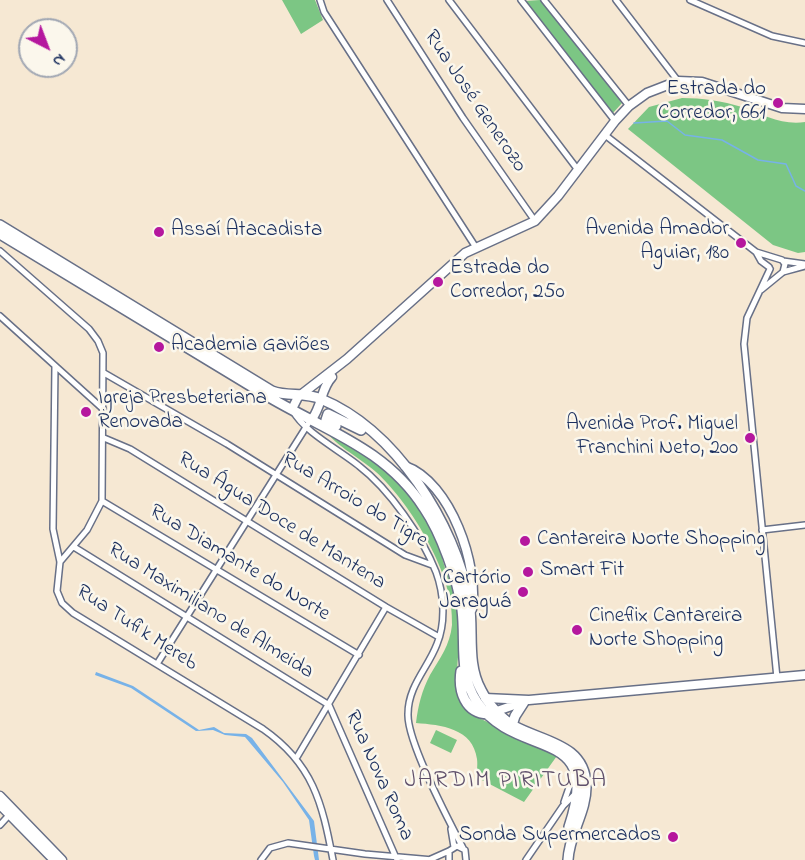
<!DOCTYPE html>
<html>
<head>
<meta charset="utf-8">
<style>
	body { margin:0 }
	#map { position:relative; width:805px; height:860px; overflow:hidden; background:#f6e8d3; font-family:"Indie Flower",sans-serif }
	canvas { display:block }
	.north { position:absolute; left:18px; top:18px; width:60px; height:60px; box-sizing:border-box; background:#fbf7ec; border:2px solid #a1a7b3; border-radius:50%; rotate:138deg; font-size:16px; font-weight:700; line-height:24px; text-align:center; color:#1b2f5e }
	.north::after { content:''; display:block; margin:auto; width:21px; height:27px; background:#b5179e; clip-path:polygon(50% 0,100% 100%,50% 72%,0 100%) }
</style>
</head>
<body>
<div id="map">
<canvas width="805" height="860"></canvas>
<div class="north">N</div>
</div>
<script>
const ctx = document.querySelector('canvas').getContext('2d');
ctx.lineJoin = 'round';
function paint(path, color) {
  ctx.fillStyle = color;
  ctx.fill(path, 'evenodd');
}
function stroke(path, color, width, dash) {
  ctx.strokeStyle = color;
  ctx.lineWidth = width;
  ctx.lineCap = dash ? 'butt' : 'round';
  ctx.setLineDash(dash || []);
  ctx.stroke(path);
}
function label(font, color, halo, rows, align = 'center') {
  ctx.font = font + ' "Indie Flower",sans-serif';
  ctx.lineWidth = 5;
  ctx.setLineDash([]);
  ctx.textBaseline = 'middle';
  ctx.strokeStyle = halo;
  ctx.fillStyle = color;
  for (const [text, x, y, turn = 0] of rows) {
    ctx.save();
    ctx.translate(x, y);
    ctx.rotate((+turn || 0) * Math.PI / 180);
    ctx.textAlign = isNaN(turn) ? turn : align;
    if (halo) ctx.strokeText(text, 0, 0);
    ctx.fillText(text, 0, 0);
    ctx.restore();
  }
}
paint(new Path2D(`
	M 282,0 L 315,0 L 323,20 L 301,34 Z
	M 540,0 L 622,103 L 613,113 L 525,1 Z
	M 682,98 C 702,98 722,101 742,107 C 762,114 783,126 805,122 L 805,252 L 798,253 L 773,245 L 628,129 L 649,107 Z
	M 320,424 C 365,452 408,480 433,529 C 438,541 441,555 445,568 C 451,584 458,599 460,616 C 463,646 449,679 465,707 C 472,719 488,719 498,729 L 559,753 L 524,802 L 478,778 C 476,772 478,766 477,759 C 473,728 441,725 416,723 C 418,706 422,690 430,675 C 440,658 450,645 452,625 C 455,576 411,504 376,472 C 358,456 333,445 320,424 Z
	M 436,730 L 457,740 L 451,753 L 430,743 Z`), '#7cc684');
paint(new Path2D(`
	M 96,672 L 133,686 L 199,730 L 214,727 L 224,733 L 246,734 L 252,738 L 314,821 L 319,860 L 315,860 L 314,856 L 309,820 L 283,782 L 245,737 L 225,735 L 213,730 L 196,731 L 131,688 L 95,675 Z`), '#77b2e8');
stroke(new Path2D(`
	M 634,123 L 667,121 L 685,135 L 722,140 L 758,160 L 786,164 L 796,186 L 805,191`), '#77b2e8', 1.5);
const street = new Path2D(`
	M 320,0 L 324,12 L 475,246
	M 387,0 L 463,118 L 535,221
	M 449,0 L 578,170
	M 521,0 L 615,121
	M 544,0 L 629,106
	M 616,0 L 678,81
	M 690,0 L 772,36 L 805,43
	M 605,135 L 756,252 L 761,261 L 769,267
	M 0,251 L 89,329 L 98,341 L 103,353 L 102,501 L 87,530 L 60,562
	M 756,252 L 782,260 L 785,264 L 783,272
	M 783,261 L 805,264
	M 770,269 L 747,318 L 744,344 L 777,678
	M 761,290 L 783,272 L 805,266
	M 0,316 L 103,409
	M 55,366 L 53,529 L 60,562 L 57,591 L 62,603 L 73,613 L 263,729 C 313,764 322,802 333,860
	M 104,373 L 227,444 L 405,555 L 432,565
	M 293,411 C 304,432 341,451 359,466 C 389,489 422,536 436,572 C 444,594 446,622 437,644 C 428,668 408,686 408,714 C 407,742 449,821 463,848
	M 104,438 L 130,449 L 386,607 L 439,637
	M 102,501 L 359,655
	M 762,530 L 805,525
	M 74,547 L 329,705 L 397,860
	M 157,664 L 308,424
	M 297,757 L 386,607
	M 564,802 L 573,776
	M 0,825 L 11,813
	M 451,829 L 454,847
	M 431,859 L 449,851
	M 261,860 L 270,848 L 288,843 L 365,854 L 433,860
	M 449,860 L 449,851 L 457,846 L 465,850 L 466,860
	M 526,860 L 563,806 L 577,792`);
const secondary = new Path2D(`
	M 292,409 L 298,397 L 347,359 L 465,253 L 535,221 L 558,196 L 615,121 L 629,106 L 647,93 L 678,81 L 702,82 L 782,108 L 805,109
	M 312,419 C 322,406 321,388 332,377
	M 405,466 C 451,482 479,566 472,609
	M 485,698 L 529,700 L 805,675
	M 497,711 L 523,702
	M 0,796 L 62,860
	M 0,805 L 54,860`);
const primary = new Path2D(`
	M 0,225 L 272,391 C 288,397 304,392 321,399 C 396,430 455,524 469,601 C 474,630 466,663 481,690 C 488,704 501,718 514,726 C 543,742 585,744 586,785 C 587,811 569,834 568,860
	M 0,234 C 88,287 176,340 264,394 C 323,430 385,447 424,508 C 441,533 458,580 462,610 C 466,642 458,674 477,702 C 518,762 604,723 569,827
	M 336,426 L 326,420 L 328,414 L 361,430
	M 461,671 C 458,691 465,713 488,714
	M 512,725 L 515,716 L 524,702`);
stroke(street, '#687087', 8);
stroke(secondary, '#687087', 11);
stroke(primary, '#687087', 12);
stroke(street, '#fff', 5);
stroke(secondary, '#fff', 8);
stroke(primary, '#fff', 9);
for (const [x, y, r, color] of [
	[778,103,6,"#b5179e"],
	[159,232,6,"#b5179e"],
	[741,243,6,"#b5179e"],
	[438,282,6,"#b5179e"],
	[159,347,6,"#b5179e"],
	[86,412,6,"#b5179e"],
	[750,438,6,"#b5179e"],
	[525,541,6,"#b5179e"],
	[528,572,6,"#b5179e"],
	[523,592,6,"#b5179e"],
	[577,630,6,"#b5179e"],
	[673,837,6,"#b5179e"]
]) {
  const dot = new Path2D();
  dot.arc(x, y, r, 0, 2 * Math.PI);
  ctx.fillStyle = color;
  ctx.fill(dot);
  stroke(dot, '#fbf7ec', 2);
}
label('21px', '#1b2f5e', '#fbf7ec', [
	["Estrada do",766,91,"right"],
	["Corredor, 661",766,115,"right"],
	["Avenida Amador",729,231,"right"],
	["Aguiar, 180",729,255,"right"],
	["Assaí Atacadista",171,232],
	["Estrada do",450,270],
	["Corredor, 250",450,294],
	["Academia Gaviões",171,347],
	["Igreja Presbeteriana",98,400],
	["Renovada",98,424],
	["Avenida Prof. Miguel",738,426,"right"],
	["Franchini Neto, 200",738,450,"right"],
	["Cantareira Norte Shopping",537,541],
	["Smart Fit",540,572],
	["Cartório",511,580,"right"],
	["Jaraguá",511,604,"right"],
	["Cineflix Cantareira",589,618],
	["Norte Shopping",589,642],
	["Sonda Supermercados",661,837,"right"]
], 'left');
label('21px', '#1b2f5e', '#fbf7ec', [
	["Rua José Generozo",474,102,56],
	["Rua Arroio do Tigre",354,501,31],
	["Rua Água Doce de Mantena",281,522,32],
	["Rua Diamante do Norte",239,564,31],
	["Rua Maximiliano de Almeida",210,612,32],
	["Rua Tufik Mereb",136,629,33],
	["Rua Nova Roma",378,776,66]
]);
ctx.letterSpacing = '1.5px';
label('24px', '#60516c', '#fbf7ec', [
	["JARDIM PIRITUBA",506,782]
]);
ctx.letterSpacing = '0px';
</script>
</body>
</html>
